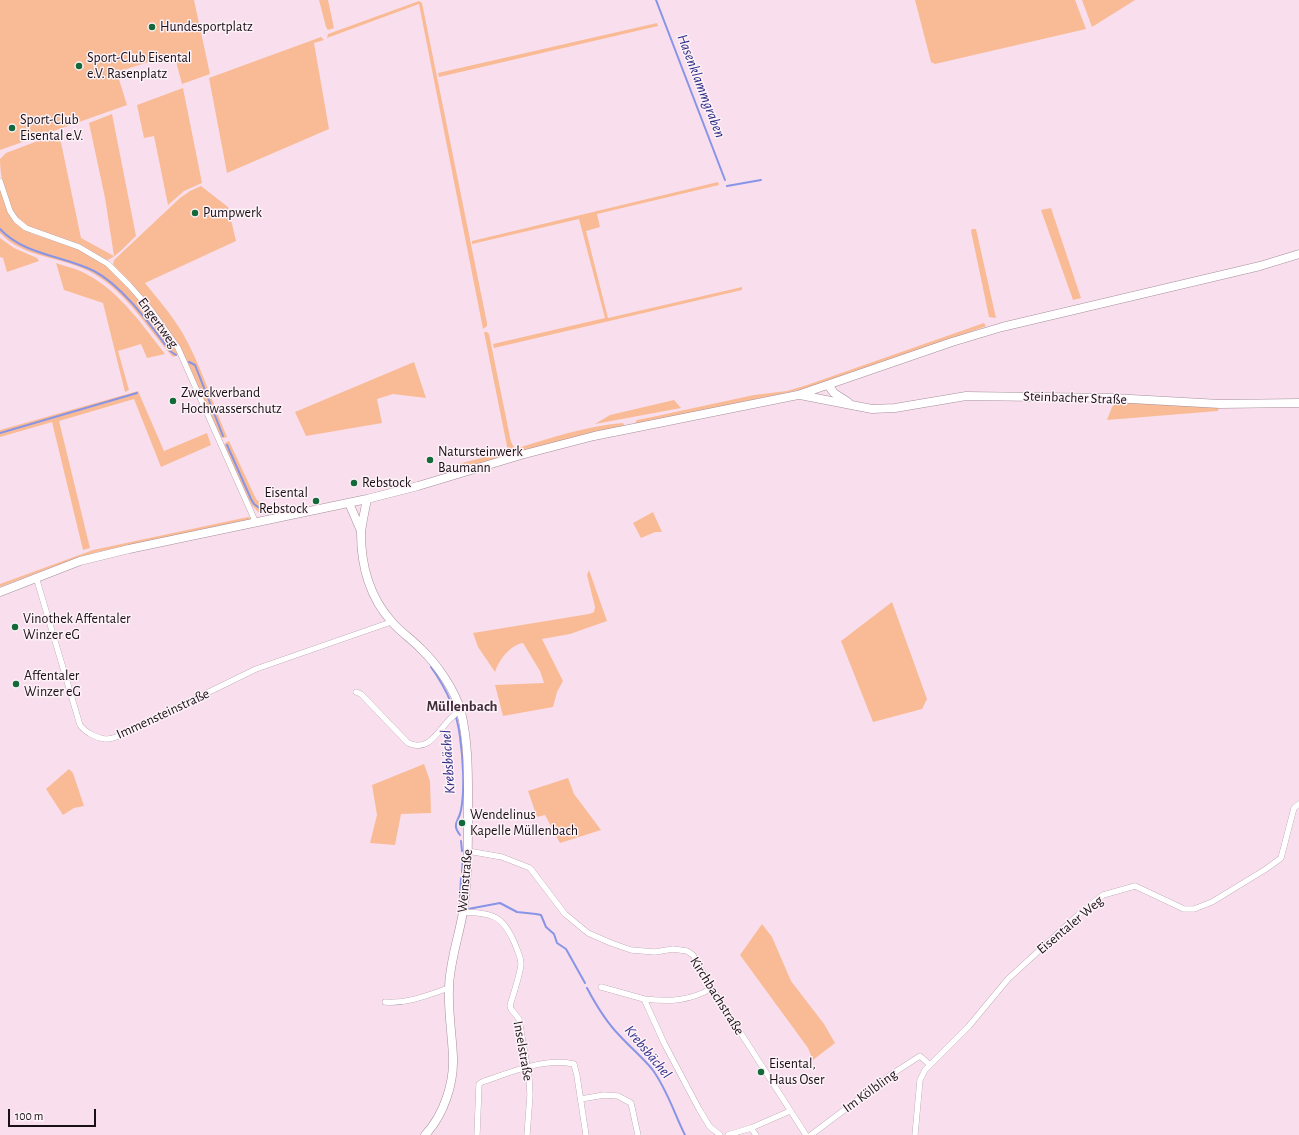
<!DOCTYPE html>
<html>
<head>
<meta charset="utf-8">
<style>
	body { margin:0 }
	#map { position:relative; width:1299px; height:1135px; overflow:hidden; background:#f9dfed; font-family:"Alegreya Sans",sans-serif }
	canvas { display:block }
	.scale { position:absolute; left:8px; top:1109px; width:88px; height:18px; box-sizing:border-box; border:2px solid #191015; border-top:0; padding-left:5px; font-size:12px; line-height:14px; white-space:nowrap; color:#191015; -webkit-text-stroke:3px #fcf2f7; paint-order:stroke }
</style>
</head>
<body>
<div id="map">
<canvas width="1299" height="1135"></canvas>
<div class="scale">100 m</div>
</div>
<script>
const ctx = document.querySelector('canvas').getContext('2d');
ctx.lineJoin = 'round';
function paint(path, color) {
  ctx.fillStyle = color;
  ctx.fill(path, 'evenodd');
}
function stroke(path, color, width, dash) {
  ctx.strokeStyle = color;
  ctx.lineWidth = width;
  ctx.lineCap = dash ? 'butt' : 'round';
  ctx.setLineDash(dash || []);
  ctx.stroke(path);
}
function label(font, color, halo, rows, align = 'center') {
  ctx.font = font + ' "Alegreya Sans",sans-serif';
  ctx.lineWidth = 3;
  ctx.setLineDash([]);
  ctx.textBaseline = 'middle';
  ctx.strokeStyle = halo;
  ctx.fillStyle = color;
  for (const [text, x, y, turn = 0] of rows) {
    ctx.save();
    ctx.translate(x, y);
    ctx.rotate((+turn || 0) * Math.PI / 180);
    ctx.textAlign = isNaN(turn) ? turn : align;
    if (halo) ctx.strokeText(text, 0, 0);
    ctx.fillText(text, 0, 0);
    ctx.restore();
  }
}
paint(new Path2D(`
	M 0,0 L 194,0 L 210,74 L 182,84 L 174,54 L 120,71 L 117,73 L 127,105 L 0,150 Z
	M 319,0 L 328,0 L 334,28 L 328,30 L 326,27 Z
	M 915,0 L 1075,0 L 1086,29 L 935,64 L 931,62 Z
	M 1082,0 L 1135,0 L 1092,27 Z
	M 419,1 L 422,3 L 487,323 L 487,326 L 483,329 L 419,4 L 327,38 L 328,34 Z
	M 657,23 L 658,26 L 439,77 L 438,73 Z
	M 321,37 L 324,40 L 314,43 L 329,129 L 227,173 L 209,78 Z
	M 183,88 L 202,183 L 184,191 L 168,205 L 154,136 L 144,138 L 137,105 Z
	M 112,114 L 136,236 C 129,242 115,259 106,260 C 97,255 88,248 79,244 C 63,238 44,235 29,227 C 8,216 0,180 0,159 L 6,153 L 59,133 L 81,238 L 114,256 L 105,198 L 89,123 Z
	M 718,182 L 719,185 L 597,214 L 600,227 L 586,231 L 608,318 L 742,287 L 742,290 L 494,348 L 493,344 L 605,318 L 579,219 L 472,244 L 472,241 Z
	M 201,186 L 228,207 L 236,241 L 145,283 C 158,299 171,314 182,332 C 201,365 212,402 227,437 L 223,438 L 220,437 L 184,356 L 114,266 L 113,264 L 114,260 L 180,198 L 190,191 Z
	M 0,187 L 6,206 L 25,230 L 33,234 L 75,248 L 97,259 L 112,270 L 150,312 L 179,354 L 173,357 C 148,329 127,293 94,274 C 64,256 24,259 0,233 Z
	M 1051,208 L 1081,298 L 1073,300 L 1041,210 Z
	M 972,229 L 976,229 L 996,318 L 989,317 L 971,231 Z
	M 0,238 L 14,248 L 37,258 L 39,261 L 7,272 L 3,258 L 0,257 Z
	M 56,263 C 67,267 79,269 88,275 C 119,291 144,327 165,354 L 147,358 L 141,344 L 118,351 L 129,390 L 125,392 L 103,303 L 64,290 Z
	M 984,323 L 986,326 L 984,327 L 804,389 L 637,424 L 635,423 L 637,420 L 652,417 L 754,395 L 787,391 L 807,385 Z
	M 484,332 L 487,332 L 489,334 L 511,442 L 515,449 C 550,438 586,426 623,423 L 624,425 L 623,426 L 556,442 L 445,473 L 443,468 L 508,451 Z
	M 414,362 L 426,398 L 393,394 L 377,399 L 382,423 L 306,436 L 295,412 Z
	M 138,391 L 164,451 L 207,433 L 211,445 L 161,467 L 134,399 L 59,421 L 90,548 L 83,550 L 52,422 L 0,437 L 0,430 Z
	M 674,400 L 681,408 L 595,424 L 610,415 Z
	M 1117,402 L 1219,406 L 1218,411 L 1107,420 L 1112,407 Z
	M 229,441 L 256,499 L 271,513 L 259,513 L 251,504 L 224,447 L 225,443 Z
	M 653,512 L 662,532 L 655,532 L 641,538 L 633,523 Z
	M 248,517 L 251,518 L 249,521 L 97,552 L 52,567 L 0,587 L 0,584 L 93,550 Z
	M 589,570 L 607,621 L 570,634 L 542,639 L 563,681 L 557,692 L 553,707 L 503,716 L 495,685 L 544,683 L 540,671 L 523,643 C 510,645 499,660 495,672 L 478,647 L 473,633 L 589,614 L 594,612 L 595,607 L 587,575 Z
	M 892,602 L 927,699 L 922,709 L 873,722 L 841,641 Z
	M 424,764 L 430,781 L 431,813 L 401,814 L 395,845 L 370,843 L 377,815 L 372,785 Z
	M 69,769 L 73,773 L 84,806 L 74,808 L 63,815 L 46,789 Z
	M 568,778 L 574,794 L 601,830 L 560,843 L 545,815 L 537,817 L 528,791 Z
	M 762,924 L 772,937 L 791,981 L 824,1024 L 835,1043 L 813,1060 L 808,1048 L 740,955 Z`), '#f9bb96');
stroke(new Path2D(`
	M 656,0 L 725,180
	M 727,186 L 761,180
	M 0,229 C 24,255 64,256 94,271 C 123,286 151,326 170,351 L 176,355
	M 189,362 L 195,365 L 223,436
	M 0,433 L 137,393
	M 227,445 L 251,499 L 254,504 L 262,510
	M 431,667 C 446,688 457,711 460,737 C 463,758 465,789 461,810 C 459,822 451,823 460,835
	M 461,841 L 462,851
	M 462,872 L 463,857
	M 460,897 L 461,878
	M 468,909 L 500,903 L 517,912 L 536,914 L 541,915 L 546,927 L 554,934 L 557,943 L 566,949 L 585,983
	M 587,988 C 596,1005 606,1022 620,1036 C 630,1047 642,1057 652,1069 C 667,1089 674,1113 685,1135`), '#8894e6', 2);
const street = new Path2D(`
	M 0,181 L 10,211 L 16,220 L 26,228 L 79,247 L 108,264 L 129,285 L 151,310 L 178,348 L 256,523
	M 36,577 L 80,725 C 85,732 96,738 105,739 C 112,740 121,735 127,732 L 256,669 L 391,622
	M 356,692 L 361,694 L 408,743 C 434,755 441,719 461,711
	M 468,851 L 502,857 L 530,868 L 565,914 L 588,933 L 611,943 L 631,950 L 655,952 L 673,949 L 687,951 L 693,955 L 712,988 L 806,1135
	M 463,912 C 493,914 502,914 515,944 C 517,950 521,957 521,964 C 520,976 513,994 510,1006 L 511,1009 L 519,1019 L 529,1077 L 530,1095 L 527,1135
	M 601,987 L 644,999
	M 712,988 C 690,1001 670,1002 644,999 L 664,1043 L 699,1109 L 710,1127 L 720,1135
	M 385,1002 C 407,1004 428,995 449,988
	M 581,1099 L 604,1095 L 618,1096 L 631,1103 L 638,1135
	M 751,1128 L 756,1135
	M 477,1135 L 479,1084 L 482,1082 C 509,1073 545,1057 574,1064 L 577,1076 L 586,1135
	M 728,1135 L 751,1128 L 790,1111
	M 811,1135 L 892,1074 L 920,1056 L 930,1065
	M 915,1135 L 920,1080 L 925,1070 L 969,1026 L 1008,979 L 1078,915 L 1103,895 L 1135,886 L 1184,909 L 1194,909 L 1212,902 L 1266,869 L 1281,858 L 1294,808 L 1299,804`);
const secondary = new Path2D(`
	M 828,385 L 834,393 L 848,402
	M 800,395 L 872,409 L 895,408 L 966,396 L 1113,398 L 1220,404 L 1299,403
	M 367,499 C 365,510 362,522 361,533 C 361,565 370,597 391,621 C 400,632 412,639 421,649 C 437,664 455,690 461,712 C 469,745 468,779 468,813 C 468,846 468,879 463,912 C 459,936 449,964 449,989 C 448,1011 452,1034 453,1057 C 454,1083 444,1115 425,1135
	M 349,503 L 361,531
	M 0,592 L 80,561 L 129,549 L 367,499 L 418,486 L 521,455 L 594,436 L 798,395 L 952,342 L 1002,327 L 1260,266 L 1299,254`);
stroke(street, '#a68e9b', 6);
stroke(secondary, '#a68e9b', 9);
stroke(street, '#fff', 5.5);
stroke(secondary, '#fff', 8);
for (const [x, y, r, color] of [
	[152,27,4,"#14693a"],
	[79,66,4,"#14693a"],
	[12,128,4,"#14693a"],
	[195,213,4,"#14693a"],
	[173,401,4,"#14693a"],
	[430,460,4,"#14693a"],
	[354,483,4,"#14693a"],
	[316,501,4,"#14693a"],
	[15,627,4,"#14693a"],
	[16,684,4,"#14693a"],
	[462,823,4,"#14693a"],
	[761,1072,4,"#14693a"]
]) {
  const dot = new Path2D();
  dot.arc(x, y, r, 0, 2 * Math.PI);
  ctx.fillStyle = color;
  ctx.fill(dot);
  stroke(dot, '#fcf2f7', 1.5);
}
label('14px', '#191015', '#fcf2f7', [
	["Hundesportplatz",160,27],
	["Sport-Club Eisental",87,58],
	["e.V. Rasenplatz",87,74],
	["Sport-Club",20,120],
	["Eisental e.V.",20,136],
	["Pumpwerk",203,213],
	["Zweckverband",181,393],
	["Hochwasserschutz",181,409],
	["Natursteinwerk",438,452],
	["Baumann",438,468],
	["Rebstock",362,483],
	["Eisental",308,493,"right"],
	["Rebstock",308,509,"right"],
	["Vinothek Affentaler",23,619],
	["Winzer eG",23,635],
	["Affentaler",24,676],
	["Winzer eG",24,692],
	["Wendelinus",470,815],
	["Kapelle Müllenbach",470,831],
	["Eisental,",769,1064],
	["Haus Oser",769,1080]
], 'left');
label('14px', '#191015', '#fcf2f7', [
	["Engertweg",158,323,54],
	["Steinbacher Straße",1075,398,2],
	["Immensteinstraße",163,714,-25],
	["Weinstraße",465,881,-85],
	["Eisentaler Weg",1070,925,-40],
	["Kirchbachstraße",717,996,58],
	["Inselstraße",523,1051,80],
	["Im Kölbling",870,1091,-36]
]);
label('italic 15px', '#2d2a88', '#fcf2f7', [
	["Hasenklammgraben",701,86,69],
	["Krebsbächel",448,762,-94],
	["Krebsbächel",648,1052,50]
]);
label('bold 15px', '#422e39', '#fcf2f7', [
	["Müllenbach",462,706]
]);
</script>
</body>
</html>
